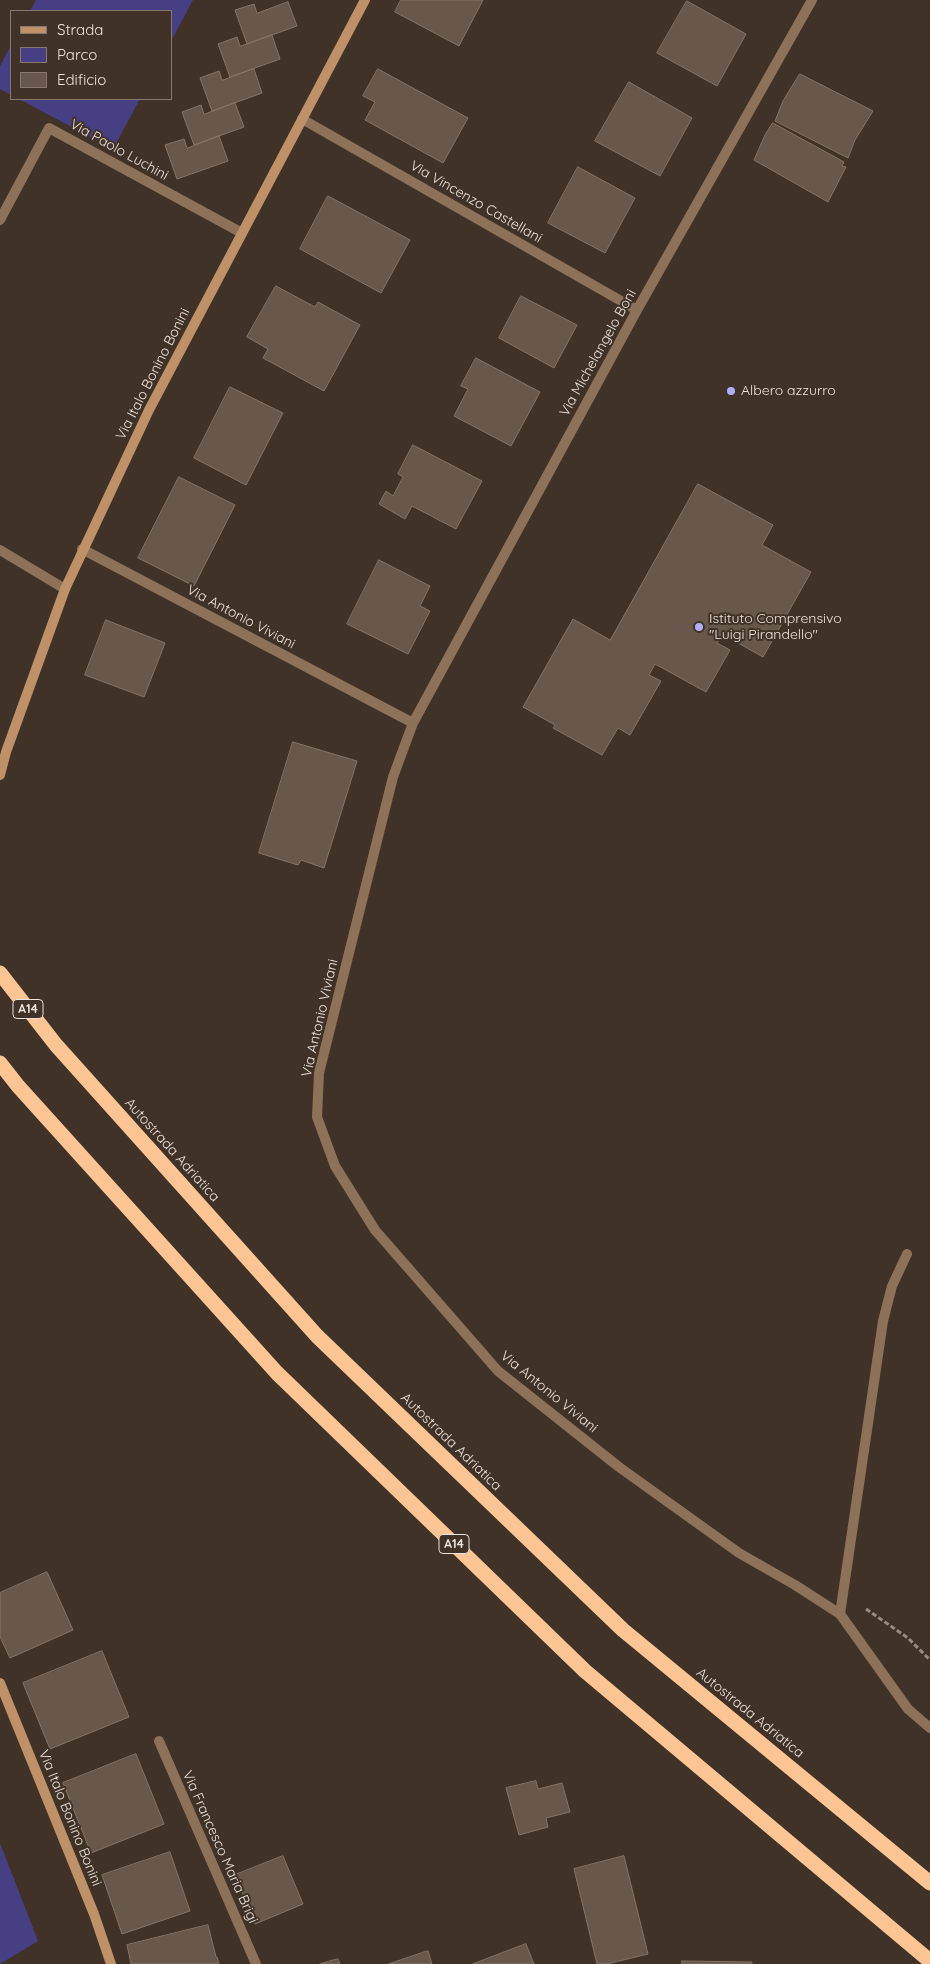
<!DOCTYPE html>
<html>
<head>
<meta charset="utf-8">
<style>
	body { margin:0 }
	#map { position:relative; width:930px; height:1964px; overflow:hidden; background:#403226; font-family:Quicksand,sans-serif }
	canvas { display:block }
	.legend { position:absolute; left:10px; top:10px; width:162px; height:90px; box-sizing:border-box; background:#403226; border:1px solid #85796f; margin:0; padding:6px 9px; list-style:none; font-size:15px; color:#ece3dc }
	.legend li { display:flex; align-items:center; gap:10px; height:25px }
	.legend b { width:25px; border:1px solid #85796f }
</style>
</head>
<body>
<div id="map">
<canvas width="930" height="1964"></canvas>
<ul class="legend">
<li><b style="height:6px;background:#be9169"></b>Strada</li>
<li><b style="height:14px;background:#463f84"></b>Parco</li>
<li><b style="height:14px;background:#67584b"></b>Edificio</li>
</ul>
</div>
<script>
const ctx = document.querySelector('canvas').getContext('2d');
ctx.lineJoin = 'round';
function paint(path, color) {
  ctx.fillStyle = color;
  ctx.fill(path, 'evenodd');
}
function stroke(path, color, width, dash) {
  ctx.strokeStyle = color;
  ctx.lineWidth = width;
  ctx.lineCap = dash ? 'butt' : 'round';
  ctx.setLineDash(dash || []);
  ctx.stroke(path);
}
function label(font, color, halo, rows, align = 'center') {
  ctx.font = font + ' Quicksand,sans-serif';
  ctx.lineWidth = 4;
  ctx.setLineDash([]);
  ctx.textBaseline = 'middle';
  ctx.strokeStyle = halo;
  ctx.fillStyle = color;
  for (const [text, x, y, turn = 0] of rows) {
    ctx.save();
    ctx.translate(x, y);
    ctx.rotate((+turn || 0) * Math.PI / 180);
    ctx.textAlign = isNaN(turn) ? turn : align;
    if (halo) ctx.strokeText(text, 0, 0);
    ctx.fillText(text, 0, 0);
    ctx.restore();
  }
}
paint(new Path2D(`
	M 36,0 L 193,0 L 171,41 L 171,11 L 30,11 Z
	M 11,45 L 11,95 L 0,89 L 0,66 Z
	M 19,99 L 140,99 L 113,149 Z
	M 0,1843 L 38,1941 L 0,1964 Z`), '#463f84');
const building = new Path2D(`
	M 401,0 L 483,0 L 459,46 L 395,12 Z
	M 687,1 L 746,34 L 717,86 L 657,53 Z
	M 288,2 L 297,26 L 247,44 L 235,10 L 254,4 L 257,13 Z
	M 272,35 L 280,59 L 230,77 L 218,44 L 237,37 L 240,46 Z
	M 254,69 L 262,93 L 212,111 L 200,78 L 219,71 L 222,80 Z
	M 378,69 L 468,118 L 443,163 L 365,120 L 375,102 L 363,96 Z
	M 800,74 L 873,111 L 855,140 L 848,158 L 775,121 L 783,101 Z
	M 629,82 L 692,118 L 660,176 L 595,141 Z
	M 235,103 L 244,127 L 194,145 L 182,112 L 201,105 L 204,114 Z
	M 773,123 L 844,162 L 842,166 L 846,167 L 828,202 L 754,160 L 765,135 Z
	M 219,136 L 228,161 L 177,179 L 165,145 L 184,139 L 187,148 Z
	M 578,167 L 635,198 L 605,253 L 548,223 Z
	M 328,196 L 410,240 L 381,293 L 300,249 Z
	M 276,286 L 315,307 L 318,302 L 360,325 L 324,391 L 263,358 L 268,349 L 247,337 Z
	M 521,296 L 577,325 L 554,368 L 499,338 Z
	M 476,358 L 540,392 L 511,446 L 454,416 L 468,389 L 461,386 Z
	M 230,387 L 283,413 L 246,485 L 194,458 Z
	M 413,445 L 482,481 L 456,529 L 412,506 L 405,519 L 379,504 L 386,491 L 393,496 L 403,477 L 398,474 Z
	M 179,477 L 235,505 L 194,586 L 138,558 Z
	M 698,484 L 773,525 L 762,545 L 811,572 L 763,657 L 722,634 L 717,643 L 730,650 L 706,692 L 655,664 L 649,675 L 661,681 L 630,735 L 618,728 L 602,755 L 553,728 L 555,725 L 523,707 L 573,619 L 610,640 Z
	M 379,560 L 430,586 L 420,606 L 430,611 L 408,654 L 347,624 Z
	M 106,620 L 165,643 L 144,697 L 85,675 Z
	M 293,742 L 357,761 L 324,868 L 301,860 L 298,865 L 259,853 Z
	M 47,1572 L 73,1630 L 10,1658 L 0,1637 L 0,1593 Z
	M 102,1651 L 129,1717 L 50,1749 L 23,1683 Z
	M 136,1754 L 164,1824 L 91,1853 L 63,1783 Z
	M 536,1781 L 538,1789 L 562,1783 L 570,1812 L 546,1818 L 548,1827 L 519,1835 L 506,1788 Z
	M 170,1852 L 190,1911 L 122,1934 L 102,1875 Z
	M 283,1856 L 303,1904 L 255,1924 L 235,1875 Z
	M 624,1856 L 648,1954 L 607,1964 L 597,1964 L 574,1869 Z
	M 208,1925 L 216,1957 L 217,1957 L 219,1964 L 131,1964 L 127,1945 Z
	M 526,1944 L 534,1964 L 473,1964 Z
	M 428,1951 L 432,1964 L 389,1964 Z
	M 338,1959 L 340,1964 L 320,1964 Z
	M 682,1961 L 752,1962 L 752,1964 L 682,1964 Z`);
paint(building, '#67584b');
stroke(building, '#847467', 1);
stroke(new Path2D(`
	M 866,1609 L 908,1638 L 930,1660`), '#968a81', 3, [5, 2.5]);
stroke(new Path2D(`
	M 812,0 L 637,310 L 413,723 L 393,777 L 319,1073 L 317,1117 L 335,1166 L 375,1230 L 498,1371 L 619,1467 L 739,1553 L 795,1585 L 840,1614 L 908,1709 L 930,1728
	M 302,119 L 637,310
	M 0,220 L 49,128 L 242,233
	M 82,549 L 413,723
	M 0,550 L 65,589
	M 840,1614 L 883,1321 L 892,1286 L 907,1254
	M 159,1741 L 256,1964`), '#8d7158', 10);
stroke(new Path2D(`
	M 0,775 L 6,752 L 65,589 L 149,410 L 365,0
	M 0,1683 L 94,1914 L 111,1964`), '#be9169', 10);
stroke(new Path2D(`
	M 0,973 L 56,1045 L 317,1336 L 623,1630 L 930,1883
	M 0,1063 L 18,1086 L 277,1373 L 585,1671 L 930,1961`), '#fcc593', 15);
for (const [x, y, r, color] of [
	[731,391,5,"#b0aefa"],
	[699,627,5,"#b0aefa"]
]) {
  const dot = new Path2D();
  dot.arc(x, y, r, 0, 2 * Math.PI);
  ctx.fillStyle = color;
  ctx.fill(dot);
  stroke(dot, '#403226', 2);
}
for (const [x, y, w] of [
	[28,1009,30],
	[454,1544,30]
]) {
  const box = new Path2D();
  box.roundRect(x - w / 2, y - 9.5, w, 19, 4);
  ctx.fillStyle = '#403226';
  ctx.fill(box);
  stroke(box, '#ece3dc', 1);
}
label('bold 12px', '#ece3dc', null, [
	["A14",28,1009],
	["A14",454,1544]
]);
label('14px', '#ece3dc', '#403226', [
	["Via Paolo Luchini",119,150,29],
	["Via Vincenzo Castellani",476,202,30],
	["Via Michelangelo Boni",598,353,-61],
	["Via Italo Bonino Bonini",153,374,-63],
	["Via Antonio Viviani",241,617,28],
	["Via Antonio Viviani",320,1018,-77],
	["Autostrada Adriatica",172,1150,48],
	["Via Antonio Viviani",549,1392,39],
	["Autostrada Adriatica",451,1442,44],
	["Autostrada Adriatica",750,1713,39],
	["Via Italo Bonino Bonini",70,1818,68],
	["Via Francesco Maria Brigi",220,1847,66]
]);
label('14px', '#ece3dc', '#403226', [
	["Albero azzurro",741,391],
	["Istituto Comprensivo",709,619],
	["\"Luigi Pirandello\"",709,635]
], 'left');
</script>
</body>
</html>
